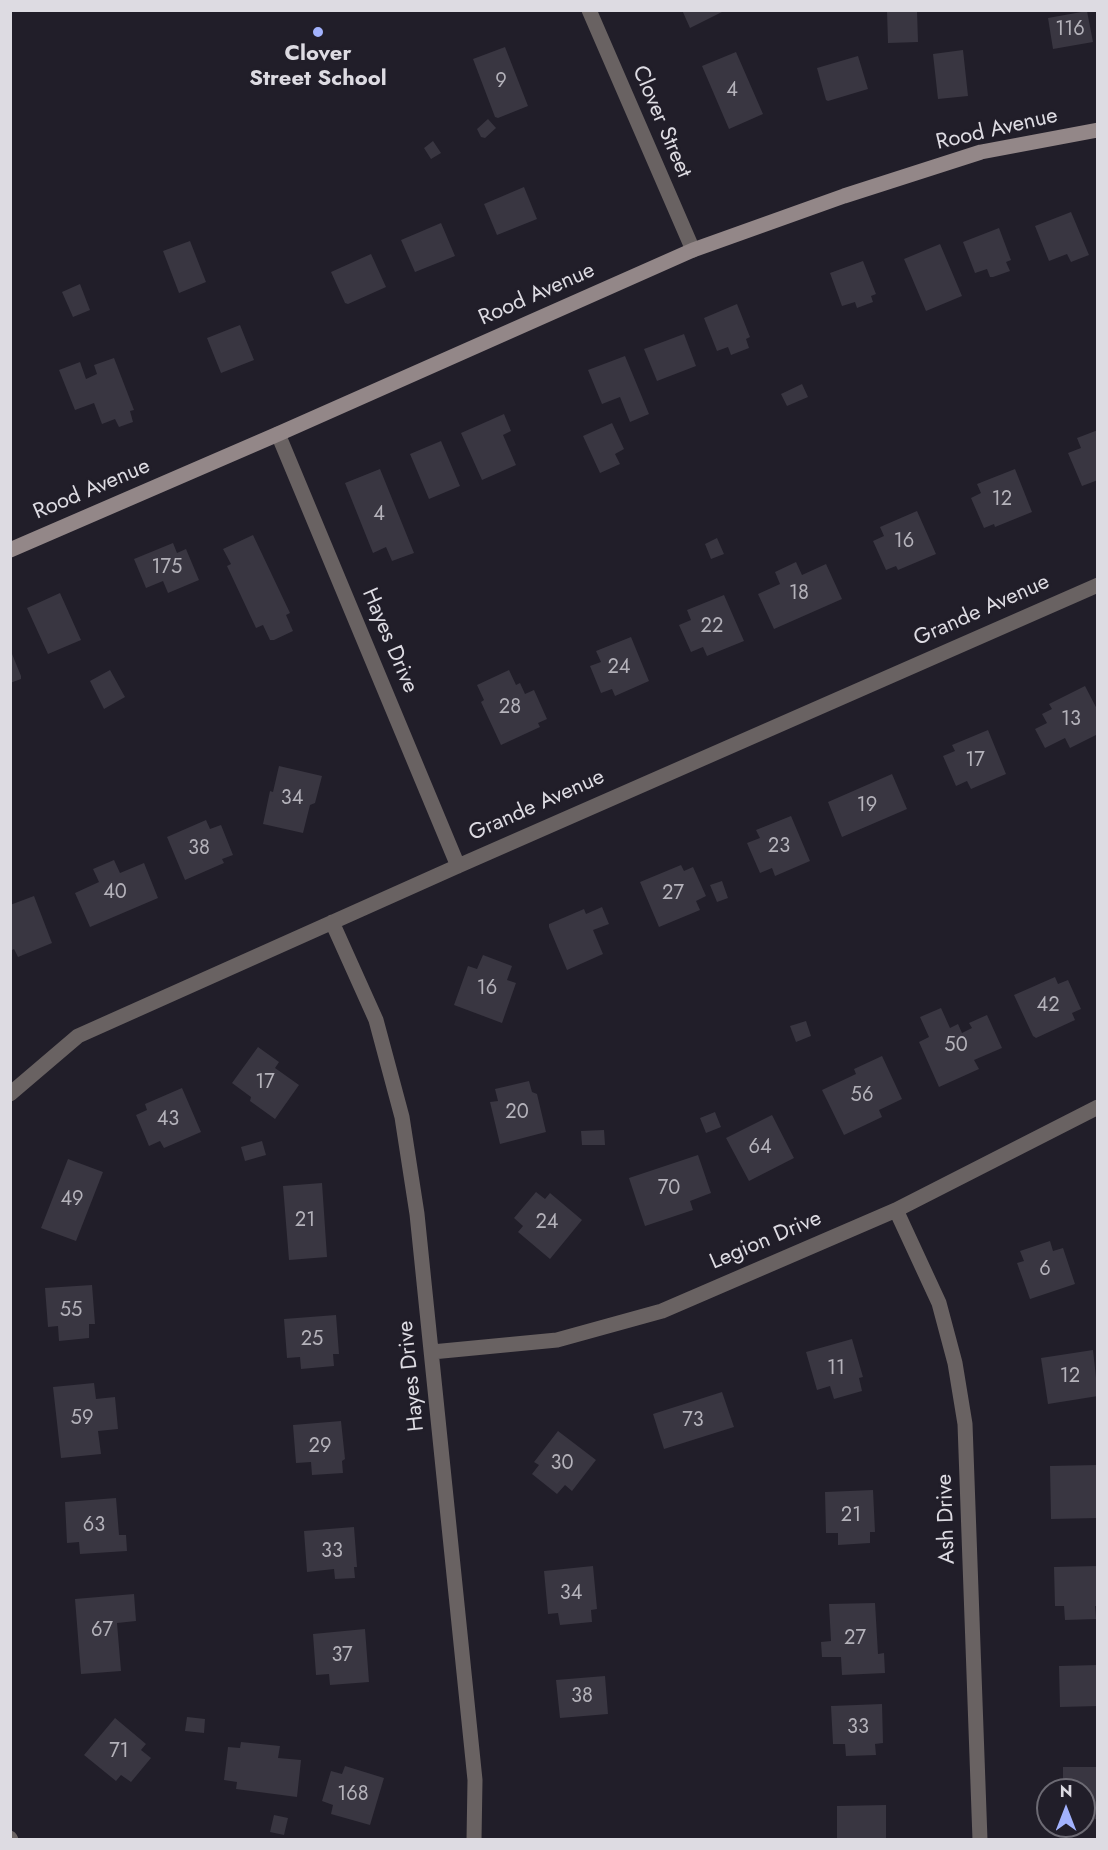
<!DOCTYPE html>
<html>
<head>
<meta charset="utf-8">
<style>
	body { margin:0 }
	#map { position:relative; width:1108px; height:1850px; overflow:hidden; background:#211e29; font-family:Jost,sans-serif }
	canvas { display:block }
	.frame { position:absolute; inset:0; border:12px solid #dddbe2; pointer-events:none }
	.north { position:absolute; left:1036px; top:1778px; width:60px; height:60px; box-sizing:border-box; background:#211e29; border:2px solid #6c6a73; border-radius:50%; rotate:0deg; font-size:16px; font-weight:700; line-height:24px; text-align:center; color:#dddbe2 }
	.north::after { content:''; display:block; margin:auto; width:21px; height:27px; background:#a2b2fd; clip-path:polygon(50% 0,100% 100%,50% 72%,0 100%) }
</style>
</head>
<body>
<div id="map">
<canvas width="1108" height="1850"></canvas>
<div class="frame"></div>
<div class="north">N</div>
</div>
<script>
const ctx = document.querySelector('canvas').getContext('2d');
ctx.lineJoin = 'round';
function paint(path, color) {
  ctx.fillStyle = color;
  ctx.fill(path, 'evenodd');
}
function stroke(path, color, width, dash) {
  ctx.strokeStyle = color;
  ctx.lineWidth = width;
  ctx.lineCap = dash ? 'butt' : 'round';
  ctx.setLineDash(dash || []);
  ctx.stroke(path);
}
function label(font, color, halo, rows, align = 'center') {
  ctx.font = font + ' Jost,sans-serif';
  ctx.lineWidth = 5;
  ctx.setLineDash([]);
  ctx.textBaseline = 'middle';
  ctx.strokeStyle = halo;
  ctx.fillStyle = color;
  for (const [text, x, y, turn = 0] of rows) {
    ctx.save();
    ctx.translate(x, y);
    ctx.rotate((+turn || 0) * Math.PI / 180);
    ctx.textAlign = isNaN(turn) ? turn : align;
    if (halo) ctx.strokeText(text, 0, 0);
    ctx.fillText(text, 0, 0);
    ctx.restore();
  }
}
paint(new Path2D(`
	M 682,10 L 726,10 L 690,28 Z
	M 887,10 L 917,10 L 918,42 L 888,43 Z
	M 1087,11 L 1093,42 L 1053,49 L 1048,18 Z
	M 505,47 L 528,106 L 498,118 L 495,117 L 473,59 Z
	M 963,50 L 968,96 L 938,99 L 933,54 Z
	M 736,52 L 763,114 L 729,129 L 702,66 Z
	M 858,56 L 868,89 L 828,101 L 826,100 L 817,68 Z
	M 488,119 L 496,128 L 485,138 L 481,137 L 477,129 Z
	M 433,141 L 441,153 L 431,159 L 424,148 Z
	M 524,187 L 537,219 L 497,235 L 484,204 Z
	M 1071,212 L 1089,255 L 1071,262 L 1067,254 L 1049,261 L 1035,226 Z
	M 441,223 L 455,256 L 415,272 L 401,240 Z
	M 999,228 L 1011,260 L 1006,262 L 1010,271 L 993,277 L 990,277 L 987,269 L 975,273 L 963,242 Z
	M 190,241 L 206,282 L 179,293 L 163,251 Z
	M 940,244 L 962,296 L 926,311 L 904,259 Z
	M 371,254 L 386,287 L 348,304 L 345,303 L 331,272 Z
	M 863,261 L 876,294 L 871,296 L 873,302 L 857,308 L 855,302 L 842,306 L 830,273 Z
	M 80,284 L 90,310 L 73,317 L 62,292 Z
	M 737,304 L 750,337 L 746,339 L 749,348 L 731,355 L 728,347 L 717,351 L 704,318 Z
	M 240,325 L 254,360 L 221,373 L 207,338 Z
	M 684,334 L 696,366 L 657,381 L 644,349 Z
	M 625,356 L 649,414 L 630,422 L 620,397 L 602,404 L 588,370 Z
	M 114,358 L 134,410 L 130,411 L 133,422 L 119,427 L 115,419 L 102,424 L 94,403 L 75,410 L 59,370 L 80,362 L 86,379 L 97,374 L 94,365 Z
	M 802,384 L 808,397 L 787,406 L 781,394 Z
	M 504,414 L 511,431 L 503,435 L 516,465 L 482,480 L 461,433 Z
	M 612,423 L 624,449 L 615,454 L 620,464 L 600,473 L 583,436 Z
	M 1098,430 L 1098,480 L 1082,486 L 1068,453 L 1081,448 L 1077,438 Z
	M 441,441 L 460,486 L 429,499 L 410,454 Z
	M 380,469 L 414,553 L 392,561 L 386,547 L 373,553 L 345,483 Z
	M 1015,469 L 1032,512 L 995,527 L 994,524 L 984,528 L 971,498 L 981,493 L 977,484 Z
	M 917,511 L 936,554 L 898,570 L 896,566 L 886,570 L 873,541 L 884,536 L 880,527 Z
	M 253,535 L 290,613 L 286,615 L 293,631 L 274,640 L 270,640 L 263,625 L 256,628 L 227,566 L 231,564 L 223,549 Z
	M 717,538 L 724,554 L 711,559 L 705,544 Z
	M 173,543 L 177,553 L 186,549 L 199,580 L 168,593 L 163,581 L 146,588 L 134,559 Z
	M 796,562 L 802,575 L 826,564 L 842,599 L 774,629 L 758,594 L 780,584 L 775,572 Z
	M 60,593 L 81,640 L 48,654 L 27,608 Z
	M 724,595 L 744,641 L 707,656 L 703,647 L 691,652 L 679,625 L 691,620 L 687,610 Z
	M 631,637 L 649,681 L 615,696 L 612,689 L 601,693 L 590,666 L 601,662 L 596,651 Z
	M 10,649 L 21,676 L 21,679 L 10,683 Z
	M 110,670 L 125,697 L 104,709 L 90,681 Z
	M 509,670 L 516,685 L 520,683 L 525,694 L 534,690 L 547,719 L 538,723 L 540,727 L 501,745 L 481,702 L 484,700 L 477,685 Z
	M 1085,686 L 1098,711 L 1098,734 L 1070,748 L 1065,738 L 1045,748 L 1035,729 L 1047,723 L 1042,714 L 1052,709 L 1049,704 Z
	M 988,730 L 1006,774 L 971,789 L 967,781 L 956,786 L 943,756 L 955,751 L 952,745 Z
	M 279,766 L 322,776 L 315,803 L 310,805 L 303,833 L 263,824 L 270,791 L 273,792 Z
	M 892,774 L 907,809 L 842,837 L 828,802 Z
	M 791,816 L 810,861 L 775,876 L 772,868 L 760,873 L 747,843 L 760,838 L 756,830 Z
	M 206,820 L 210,829 L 221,825 L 233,855 L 222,859 L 224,863 L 185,880 L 167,837 Z
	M 114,860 L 120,873 L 144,863 L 158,898 L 90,927 L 75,893 L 99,882 L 93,869 Z
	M 681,865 L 684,871 L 693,867 L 706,896 L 696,901 L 700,910 L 659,927 L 640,882 Z
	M 722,881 L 728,898 L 717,902 L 710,885 Z
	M 34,896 L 52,943 L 18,957 L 14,949 L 10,951 L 10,905 Z
	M 602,907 L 609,924 L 593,930 L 603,954 L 567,970 L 549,927 L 549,924 L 584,909 L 586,914 Z
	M 483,955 L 512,966 L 507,980 L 516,983 L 502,1023 L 454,1005 L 468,966 L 477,969 Z
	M 1055,977 L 1058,984 L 1068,980 L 1081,1009 L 1072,1013 L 1075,1020 L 1036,1038 L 1033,1036 L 1014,995 Z
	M 941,1008 L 950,1028 L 958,1024 L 962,1033 L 972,1028 L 969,1023 L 987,1015 L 1002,1048 L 974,1060 L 979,1069 L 939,1087 L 919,1042 L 929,1037 L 920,1017 Z
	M 806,1021 L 811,1036 L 796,1042 L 790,1026 Z
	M 258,1047 L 279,1062 L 275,1068 L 299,1085 L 275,1119 L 250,1101 L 251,1097 L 232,1083 Z
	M 882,1056 L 902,1099 L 879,1110 L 882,1117 L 844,1135 L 822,1090 L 856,1074 L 854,1069 Z
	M 529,1081 L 532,1092 L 537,1094 L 546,1132 L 500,1144 L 490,1102 L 498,1101 L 495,1089 Z
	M 182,1088 L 201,1132 L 164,1148 L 160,1141 L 149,1146 L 136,1115 L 147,1110 L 145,1104 Z
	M 715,1112 L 721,1127 L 706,1133 L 700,1118 Z
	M 772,1115 L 794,1158 L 749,1181 L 726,1138 Z
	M 604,1130 L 605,1145 L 582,1145 L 581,1131 Z
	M 262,1141 L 266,1155 L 245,1161 L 241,1147 Z
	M 698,1155 L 711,1193 L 690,1201 L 693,1210 L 645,1226 L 629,1178 Z
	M 68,1159 L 103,1172 L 76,1241 L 41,1228 Z
	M 322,1183 L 327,1257 L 289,1260 L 283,1186 Z
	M 536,1192 L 545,1199 L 550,1193 L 582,1220 L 550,1259 L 518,1232 L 523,1226 L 514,1218 Z
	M 1050,1241 L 1053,1251 L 1063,1248 L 1075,1284 L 1030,1299 L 1017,1263 L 1024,1261 L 1020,1251 Z
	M 92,1285 L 95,1324 L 89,1324 L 89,1338 L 59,1341 L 58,1326 L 48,1327 L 45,1288 Z
	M 336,1315 L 339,1354 L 333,1354 L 334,1366 L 301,1369 L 300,1357 L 287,1358 L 284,1319 Z
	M 852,1339 L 863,1377 L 859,1378 L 862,1391 L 834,1399 L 830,1386 L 817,1390 L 806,1352 Z
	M 1093,1350 L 1098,1396 L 1048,1404 L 1041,1358 Z
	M 94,1383 L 96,1399 L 115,1397 L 118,1429 L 98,1431 L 101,1454 L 61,1458 L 53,1387 Z
	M 722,1392 L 734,1427 L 664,1449 L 653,1414 Z
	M 341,1421 L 345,1459 L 342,1461 L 343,1473 L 312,1475 L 311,1462 L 296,1463 L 293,1425 Z
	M 558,1431 L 596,1460 L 572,1491 L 565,1485 L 557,1494 L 532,1474 L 539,1465 L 534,1462 Z
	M 1098,1465 L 1098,1518 L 1051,1519 L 1050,1466 Z
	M 873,1490 L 875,1532 L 870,1532 L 870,1543 L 838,1545 L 838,1533 L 826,1533 L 825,1492 Z
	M 116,1498 L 119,1535 L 126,1535 L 127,1551 L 80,1554 L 79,1542 L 67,1543 L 65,1502 Z
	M 354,1527 L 357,1567 L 354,1567 L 355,1578 L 335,1579 L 334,1569 L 307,1572 L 304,1531 Z
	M 593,1566 L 597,1609 L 591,1610 L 592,1622 L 560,1625 L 558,1613 L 548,1614 L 544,1571 Z
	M 1098,1566 L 1098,1606 L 1095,1606 L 1096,1619 L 1065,1620 L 1064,1606 L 1055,1606 L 1054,1567 Z
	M 134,1594 L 136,1621 L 117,1623 L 121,1671 L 81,1674 L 75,1599 Z
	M 875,1603 L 878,1654 L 884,1653 L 885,1673 L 842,1675 L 841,1657 L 822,1657 L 821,1642 L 831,1641 L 829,1604 Z
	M 365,1629 L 369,1682 L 330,1685 L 329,1674 L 316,1675 L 313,1634 Z
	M 1098,1665 L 1098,1706 L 1060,1707 L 1059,1666 Z
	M 605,1676 L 608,1714 L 560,1718 L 556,1680 Z
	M 882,1704 L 883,1743 L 875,1744 L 876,1755 L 846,1756 L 845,1744 L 833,1744 L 831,1706 Z
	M 187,1717 L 205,1719 L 204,1733 L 185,1731 Z
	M 115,1718 L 146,1744 L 141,1750 L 151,1758 L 131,1782 L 121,1775 L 116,1781 L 84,1755 Z
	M 241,1742 L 280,1746 L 278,1758 L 301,1760 L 297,1797 L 236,1789 L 237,1782 L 224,1780 L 228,1747 L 240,1748 Z
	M 345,1766 L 384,1778 L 370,1825 L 331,1814 L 333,1805 L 322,1801 L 331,1771 L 342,1774 Z
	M 1063,1767 L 1098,1767 L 1098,1819 L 1084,1820 L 1084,1790 L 1063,1790 Z
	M 886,1805 L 886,1840 L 837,1840 L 837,1806 Z
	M 274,1815 L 288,1818 L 284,1835 L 270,1832 Z`), '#393641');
stroke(new Path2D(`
	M 589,10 L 693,250
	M 278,434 L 458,866
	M 332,922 L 376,1020 L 402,1117 L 417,1214 L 475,1780 L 474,1840
	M 10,1094 L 78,1036 L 458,866 L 1098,585
	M 896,1210 L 939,1303 L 955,1363 L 965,1424 L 980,1840
	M 432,1352 L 557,1340 L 662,1311 L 896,1210 L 1098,1107
	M 10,1838 L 11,1840`), '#696262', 15);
stroke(new Path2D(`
	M 10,550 L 278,434 L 693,250 L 844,196 L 981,152 L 1098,130`), '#938788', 15);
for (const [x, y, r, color] of [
	[318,32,6,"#a2b2fd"]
]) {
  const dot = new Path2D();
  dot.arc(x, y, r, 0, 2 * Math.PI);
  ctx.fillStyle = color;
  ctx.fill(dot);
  stroke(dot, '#211e29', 2);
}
label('20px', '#b4b2ba', null, [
	["116",1070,30],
	["9",501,82],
	["4",732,91],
	["12",1002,500],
	["4",379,515],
	["16",904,542],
	["175",167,568],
	["18",799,594],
	["22",712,627],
	["24",619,668],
	["28",510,708],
	["13",1071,720],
	["17",975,761],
	["34",292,799],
	["19",867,806],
	["23",779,847],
	["38",199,849],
	["40",115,893],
	["27",673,894],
	["16",487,989],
	["42",1048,1006],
	["50",956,1046],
	["17",265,1083],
	["56",862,1096],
	["20",517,1113],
	["43",168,1120],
	["64",760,1148],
	["70",669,1189],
	["49",72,1200],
	["21",305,1221],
	["24",547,1223],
	["6",1045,1270],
	["55",71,1311],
	["25",312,1340],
	["11",836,1369],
	["12",1070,1377],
	["59",82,1419],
	["73",693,1421],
	["29",320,1447],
	["30",562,1464],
	["21",851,1516],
	["63",94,1526],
	["33",332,1552],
	["34",571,1594],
	["67",102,1631],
	["27",855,1639],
	["37",342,1656],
	["38",582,1697],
	["33",858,1728],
	["71",119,1752],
	["168",353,1795]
]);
label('bold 22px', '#dddbe2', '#211e29', [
	["Clover",318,55],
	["Street School",318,80]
]);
label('22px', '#dddbe2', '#211e29', [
	["Clover Street",661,122,67],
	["Rood Avenue",997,130,-13],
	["Rood Avenue",537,295,-24],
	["Rood Avenue",92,490,-23],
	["Grande Avenue",982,611,-24],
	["Hayes Drive",389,641,67],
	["Grande Avenue",537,806,-24],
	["Legion Drive",766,1241,-23],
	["Hayes Drive",412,1376,-96],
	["Ash Drive",947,1519,-92]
]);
</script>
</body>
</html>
